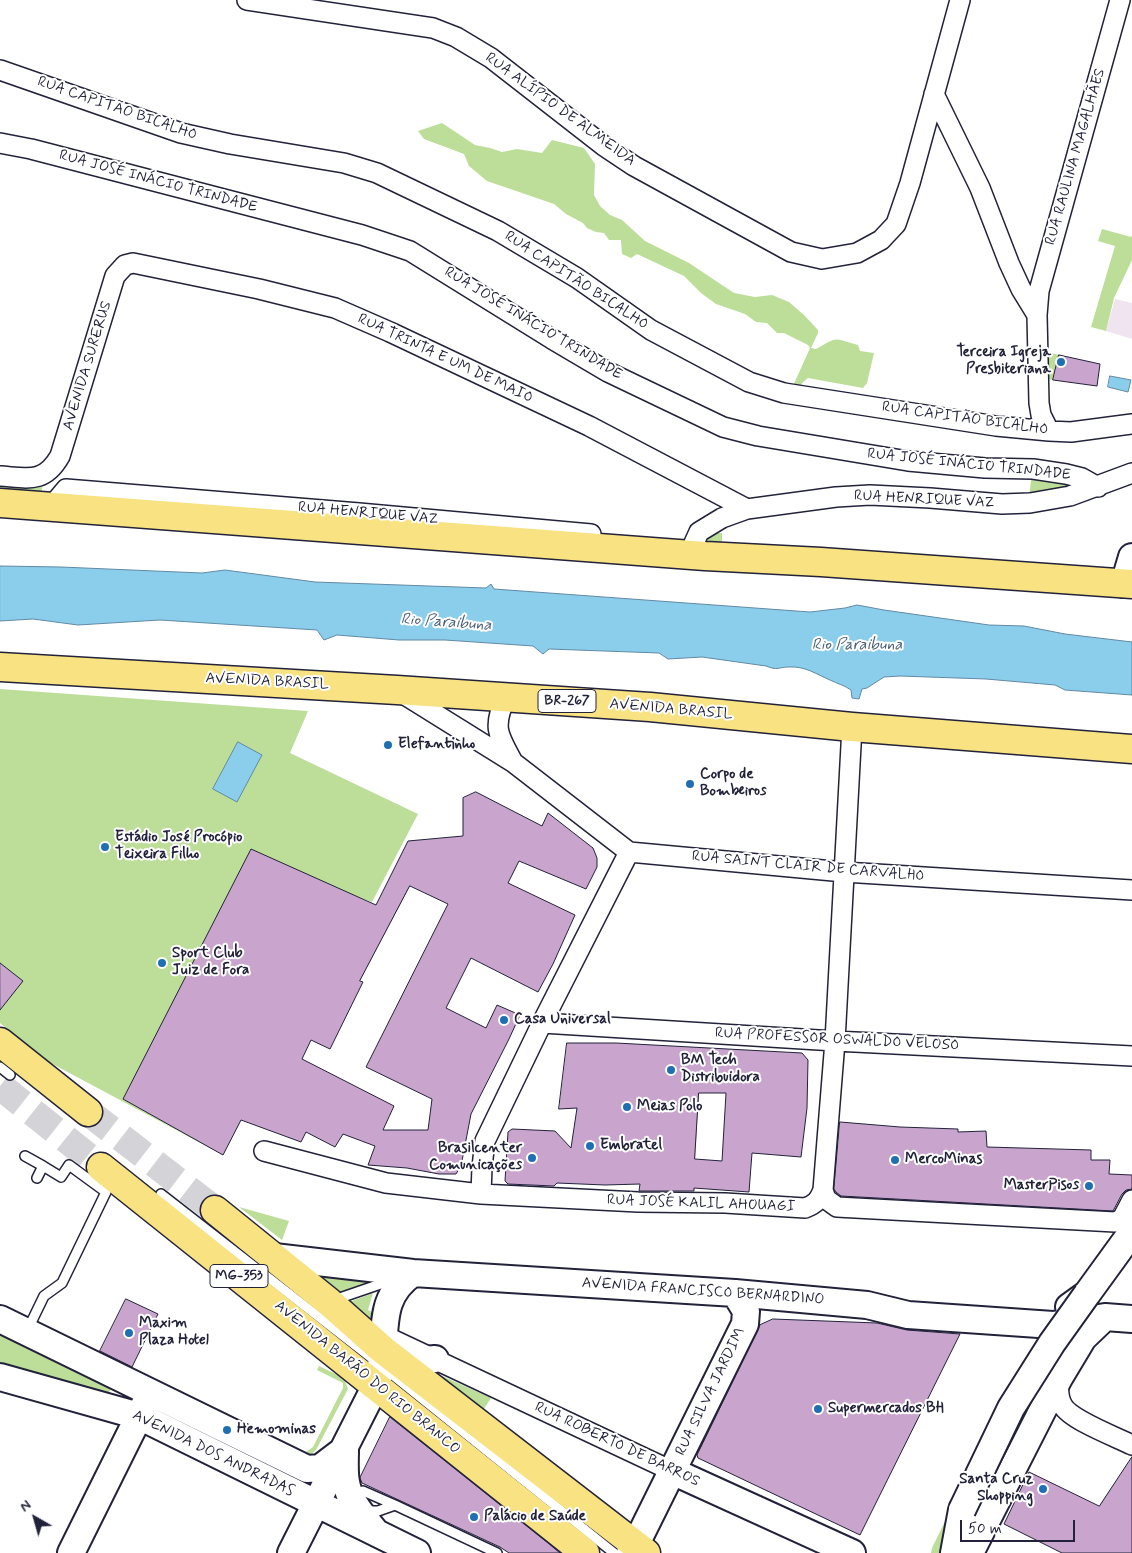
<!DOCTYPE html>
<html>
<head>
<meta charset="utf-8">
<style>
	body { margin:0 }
	#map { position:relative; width:1132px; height:1553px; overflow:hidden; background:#fff; font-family:Mynerve,sans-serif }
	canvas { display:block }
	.north { position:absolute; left:10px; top:1493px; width:50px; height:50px; -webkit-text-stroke:4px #fff; paint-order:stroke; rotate:322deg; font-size:14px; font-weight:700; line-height:20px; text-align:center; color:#22223b }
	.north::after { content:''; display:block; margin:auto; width:18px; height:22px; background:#22223b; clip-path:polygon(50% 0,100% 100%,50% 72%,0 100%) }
	.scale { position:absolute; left:960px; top:1520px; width:115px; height:22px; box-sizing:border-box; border:2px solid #22223b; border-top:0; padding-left:6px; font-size:15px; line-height:18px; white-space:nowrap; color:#22223b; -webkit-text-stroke:4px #fff; paint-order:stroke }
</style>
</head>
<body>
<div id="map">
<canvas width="1132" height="1553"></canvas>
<div class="north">N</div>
<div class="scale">50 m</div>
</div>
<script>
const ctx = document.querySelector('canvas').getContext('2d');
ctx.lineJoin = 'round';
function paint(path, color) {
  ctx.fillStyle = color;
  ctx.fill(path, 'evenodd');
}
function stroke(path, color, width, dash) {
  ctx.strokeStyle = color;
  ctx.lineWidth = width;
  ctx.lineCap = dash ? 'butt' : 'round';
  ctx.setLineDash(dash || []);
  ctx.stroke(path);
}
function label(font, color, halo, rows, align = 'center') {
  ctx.font = font + ' Mynerve,sans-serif';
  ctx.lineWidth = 4;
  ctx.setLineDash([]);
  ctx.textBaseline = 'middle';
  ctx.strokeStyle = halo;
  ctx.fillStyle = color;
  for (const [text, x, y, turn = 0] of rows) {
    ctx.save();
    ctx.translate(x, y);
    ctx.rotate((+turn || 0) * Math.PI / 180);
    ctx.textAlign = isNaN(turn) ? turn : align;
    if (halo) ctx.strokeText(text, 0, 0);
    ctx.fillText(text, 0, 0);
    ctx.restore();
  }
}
paint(new Path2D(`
	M 1115,299 L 1132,303 L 1132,339 L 1106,331 Z`), '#efe4f0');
paint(new Path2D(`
	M 442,123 L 475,145 L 490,148 L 502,152 L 517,149 L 542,153 L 552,140 L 584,148 L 595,164 L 594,195 L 600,206 L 610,215 L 622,220 L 645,241 L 689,263 L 734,293 L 755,297 L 772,295 L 789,302 L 804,315 L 818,330 L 818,333 L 811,348 L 816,349 C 839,336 832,338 858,345 L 860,351 L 874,353 L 867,383 L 863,388 L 808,378 L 802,383 L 799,390 L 793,386 L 810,348 L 808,345 L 784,333 L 777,333 L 767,323 L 756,322 L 745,314 L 716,304 L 701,293 L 684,276 L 637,254 L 631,258 L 622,254 L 621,240 L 609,240 L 604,233 L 596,232 L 587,228 L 583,223 L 566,214 L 554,204 L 487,181 L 469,166 L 464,154 L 424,139 L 418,131 Z
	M 1102,229 L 1131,237 L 1132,235 L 1132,260 L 1114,298 L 1106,331 L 1091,327 L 1115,246 L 1098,241 Z
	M 1048,352 L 1059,355 L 1053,380 L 1049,379 Z
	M 1032,472 L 1092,487 L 1029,498 Z
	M 0,476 L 43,483 L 39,506 L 0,503 Z
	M 709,533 L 722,533 L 722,548 L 708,548 L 703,541 Z
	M 0,689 L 308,711 L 290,753 L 418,814 L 372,902 L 358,897 L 223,1155 L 47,1061 L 0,1023 Z
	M 239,1207 L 289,1221 L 282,1240 Z
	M 306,1271 L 375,1281 L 344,1292 L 335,1292 Z
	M 373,1293 L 368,1310 L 372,1312 L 370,1324 L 347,1303 Z
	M 0,1332 L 112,1386 L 109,1393 L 0,1362 Z
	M 319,1366 L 344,1378 L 348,1389 L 316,1450 L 309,1456 L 276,1445 L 279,1439 L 306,1452 L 313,1447 L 343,1388 L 343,1383 L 317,1370 Z
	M 442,1376 L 491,1398 L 480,1415 L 437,1382 Z
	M 952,1507 L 945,1553 L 931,1553 L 932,1548 Z`), '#bcde98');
const water = new Path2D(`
	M 1110,376 L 1131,380 L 1128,392 L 1108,387 Z
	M 0,566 L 61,567 L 202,573 L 225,570 L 315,582 L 486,588 L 491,584 L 494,589 L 810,612 L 845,608 L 857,605 L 884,610 L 989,625 L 1024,626 L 1065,634 L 1132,642 L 1132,695 L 1065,690 L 1055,685 L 986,679 L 900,676 L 884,677 L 867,688 L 862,689 L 859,699 L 852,698 L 851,690 C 844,685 838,684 830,680 C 816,674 805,666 789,667 C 778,667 778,671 766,666 L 702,657 L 668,659 L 659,653 L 549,649 L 543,654 L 533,646 L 445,640 L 399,640 L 337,635 L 324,640 L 317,630 L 160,620 L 78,625 L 33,619 L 0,621 Z
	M 238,742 L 262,755 L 237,802 L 213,789 Z`);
paint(water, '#8bceec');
stroke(water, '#6189a5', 1);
const building = new Path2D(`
	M 1059,355 L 1100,364 L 1097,386 L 1053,380 Z
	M 476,792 L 542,826 L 548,813 L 593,848 L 597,858 L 597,867 L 586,889 L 519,861 L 508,883 L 575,915 L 553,964 L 538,992 L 471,958 L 446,1008 L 486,1028 L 497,1005 L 520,1015 L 509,1039 L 471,1114 L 461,1166 L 456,1174 L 439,1174 L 407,1168 L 368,1165 L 375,1146 L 343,1134 L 335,1147 L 306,1132 L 301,1142 L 241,1120 L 223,1155 L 123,1099 L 251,849 L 376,905 L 408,841 L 463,836 L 463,798 ZM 410,886 L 448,904 L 366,1067 L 432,1099 L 428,1130 L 383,1130 L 394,1106 L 302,1059 L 311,1040 L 330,1049 L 363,982 L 360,981 Z
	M 0,963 L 23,981 L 0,1010 Z
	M 567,1043 L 616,1043 L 802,1053 L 808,1060 L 807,1108 L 801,1157 L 752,1153 L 749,1192 L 694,1188 L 694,1191 L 639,1191 L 640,1184 L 605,1185 L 557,1183 L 554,1186 L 508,1184 L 505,1181 L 508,1132 L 512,1129 L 555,1131 L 571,1148 L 577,1108 L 559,1109 ZM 699,1093 L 726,1093 L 722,1161 L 695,1159 Z
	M 840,1122 L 900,1127 L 958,1129 L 958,1132 L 986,1131 L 987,1147 L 1091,1150 L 1091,1160 L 1110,1160 L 1109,1174 L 1132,1175 L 1132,1189 L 1126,1190 L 1122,1194 L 1113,1211 L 841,1196 L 836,1192 L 834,1189 Z
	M 126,1299 L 158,1314 L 132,1367 L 100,1351 Z
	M 773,1319 L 877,1323 L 907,1330 L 960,1334 L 860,1535 L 698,1458 L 697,1455 L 760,1325 Z
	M 390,1417 L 548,1543 L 560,1553 L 509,1553 L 500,1547 L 362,1483 L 360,1478 Z
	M 1132,1457 L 1132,1553 L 1062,1553 L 1004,1524 L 1029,1472 L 1099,1506 Z`);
paint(building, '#c9a5ce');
stroke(building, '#22223b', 1);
stroke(new Path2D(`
	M 0,1086 L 101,1167
	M 88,1112 L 215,1210`), '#d3d3d8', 28, [28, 14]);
const lane = new Path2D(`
	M 0,1067 L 10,1075
	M 25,1156 L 43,1166
	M 161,1194 L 369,1356 L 614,1553
	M 334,1300 L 395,1279
	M 28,1329 L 44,1296 L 62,1283 L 106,1192 L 69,1165 L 61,1177 L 43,1166 L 37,1178
	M 363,1491 L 395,1505
	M 365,1511 L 378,1511 L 395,1505 L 497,1553`);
const street = new Path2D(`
	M 247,0 L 433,28 L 456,37 L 491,58 L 604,146 L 634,166 L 791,252 L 822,259 L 857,253 L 881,240 L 896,224 L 910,183 L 960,0
	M 0,70 L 181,133 L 230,144 L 344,163 L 377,173 L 498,231 L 577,278 L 651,330 L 749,382 L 784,393 L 996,426 L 1049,431 L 1071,432 L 1132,424
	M 934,94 L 980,188 L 1009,263 L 1021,289 L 1037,315 L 1039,403 L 1041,415 L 1049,431
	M 0,143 L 31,149 L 362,235 L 410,251 L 552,339 L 608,372 L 723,427 L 758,436 L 908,461 L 985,468 L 1033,469 L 1066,474 L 1082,478 L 1098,487
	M 1037,315 L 1039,291 L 1120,0
	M 0,476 C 28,478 44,484 60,456 L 115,276 L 125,265 L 133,263 L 259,289 L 335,308 L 390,332 L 589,426 L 747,509
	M 51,507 L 66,489 L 359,513 L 591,534
	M 705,556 L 696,550 L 694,543 L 699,532 L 722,518 L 747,509 L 836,497 L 870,495 L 930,498 L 1002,504 L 1030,503 L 1070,496 L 1132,473
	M 400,692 L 514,763 L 629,852 L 844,872 L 1132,890
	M 506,697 C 492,727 498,735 513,762
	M 542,1023 L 835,1041 L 1132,1056
	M 264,1151 L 386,1183 L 481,1194 L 638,1202 L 725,1203 L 805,1208 C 816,1204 819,1200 823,1190 L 835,1041 L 852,727
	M 823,1190 L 826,1199 L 837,1207 L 1115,1222 L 1122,1219 L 1132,1200
	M 481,1194 L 482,1167 L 485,1141 L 542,1023 L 629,852
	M 383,1335 L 672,1471
	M 1059,1379 C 1058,1388 1058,1398 1063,1406 C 1071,1420 1116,1437 1132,1445`);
const secondary = new Path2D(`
	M 1124,584 L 1132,557
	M 274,1257 L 413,1273 L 735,1293 L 867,1305 L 908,1315 L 1053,1325 L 1105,1317 L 1132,1319
	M 1069,1307 L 1087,1294 L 1132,1232
	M 0,1319 L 307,1469 L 320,1468 L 345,1449
	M 0,1377 L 139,1416 L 417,1553
	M 422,1380 L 419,1374 L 419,1368 L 426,1360 L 435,1359
	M 345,1450 C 345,1460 344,1472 346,1482 C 349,1501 363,1516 374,1530
	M 672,1471 L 852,1553
	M 71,1553 L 146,1402
	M 291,1553 L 376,1385 C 379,1373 383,1362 383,1350 C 385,1317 384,1293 413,1273
	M 630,1553 L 639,1538 L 745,1324 L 746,1311 L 735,1293
	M 954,1553 L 962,1510
	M 970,1553 L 1059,1378 L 1083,1338 L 1105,1317`);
const primary = new Path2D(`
	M 0,1042 L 88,1112
	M 101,1167 L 585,1553
	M 215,1210 L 329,1302 L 383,1350 L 646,1553`);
const highway = new Path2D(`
	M 0,503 L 705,556 L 821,562 L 1132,584
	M 0,667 L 397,690 L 650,707 L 852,727 L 1132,749`);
stroke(lane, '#22223b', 12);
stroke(street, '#22223b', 22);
stroke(secondary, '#22223b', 30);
stroke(primary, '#22223b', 31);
stroke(highway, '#22223b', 31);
stroke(lane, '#fff', 9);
stroke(street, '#fff', 19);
stroke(secondary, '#fff', 26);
stroke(primary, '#f8e281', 28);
stroke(highway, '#f8e281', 28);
const secondaryBridge = new Path2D(`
	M 962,1510 L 1011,1408 L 1052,1343 L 1087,1294`);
stroke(secondaryBridge, '#22223b', 30, []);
stroke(secondaryBridge, '#fff', 26);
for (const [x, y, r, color] of [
	[1061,362,5,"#1f6fb2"],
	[388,745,5,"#1f6fb2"],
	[690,784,5,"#1f6fb2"],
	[105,847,5,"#1f6fb2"],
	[162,963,5,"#1f6fb2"],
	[504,1020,5,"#1f6fb2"],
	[671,1070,5,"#1f6fb2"],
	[627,1107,5,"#1f6fb2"],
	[590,1146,5,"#1f6fb2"],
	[532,1158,5,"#1f6fb2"],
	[895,1160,5,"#1f6fb2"],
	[1089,1186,5,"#1f6fb2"],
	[129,1333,5,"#1f6fb2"],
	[818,1409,5,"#1f6fb2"],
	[227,1430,5,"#1f6fb2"],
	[1043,1489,5,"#1f6fb2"],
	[474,1517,5,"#1f6fb2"]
]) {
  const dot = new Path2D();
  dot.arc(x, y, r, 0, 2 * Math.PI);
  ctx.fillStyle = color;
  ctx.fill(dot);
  stroke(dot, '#fff', 2);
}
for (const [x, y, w] of [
	[567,701,58],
	[239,1276,58]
]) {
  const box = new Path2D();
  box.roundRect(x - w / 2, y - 11.5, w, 23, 4);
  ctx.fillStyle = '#fff';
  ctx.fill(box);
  stroke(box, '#22223b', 1);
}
label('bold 14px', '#22223b', null, [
	["BR-267",567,701],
	["MG-353",239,1276]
]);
label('15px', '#22223b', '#fff', [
	["RUA CAPITÃO BICALHO",117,109,19],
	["RUA ALÍPIO DE ALMEIDA",560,110,36],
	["RUA RAULINA MAGALHÃES",1076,157,-74],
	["RUA JOSÉ INÁCIO TRINDADE",158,182,15],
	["RUA CAPITÃO BICALHO",576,281,33],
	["RUA JOSÉ INÁCIO TRINDADE",533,324,31],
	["RUA TRINTA E UM DE MAIO",445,359,25],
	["AVENIDA SURERUS",88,366,-73],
	["RUA CAPITÃO BICALHO",965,419,8],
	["RUA JOSÉ INÁCIO TRINDADE",969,465,6],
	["RUA HENRIQUE VAZ",924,500,3],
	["RUA HENRIQUE VAZ",368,514,5],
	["AVENIDA BRASIL",267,682,3],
	["AVENIDA BRASIL",671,710,5],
	["RUA SAINT CLAIR DE CARVALHO",808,867,5],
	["RUA PROFESSOR OSWALDO VELOSO",837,1040,3],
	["RUA JOSÉ KALIL AHOUAGI",701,1204,2],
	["AVENIDA FRANCISCO BERNARDINO",703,1292,4],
	["AVENIDA BARÃO DO RIO BRANCO",367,1378,39],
	["RUA SILVA JARDIM",711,1392,-64],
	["RUA ROBERTO DE BARROS",617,1445,25],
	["AVENIDA DOS ANDRADAS",213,1454,26]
]);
label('bold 15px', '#22223b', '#fff', [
	["Terceira Igreja",1051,353,"right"],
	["Presbiteriana",1051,370,"right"],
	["Elefantinho",398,745],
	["Corpo de",700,775],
	["Bombeiros",700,792],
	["Estádio José Procópio",115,838],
	["Teixeira Filho",115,855],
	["Sport Club",172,954],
	["Juiz de Fora",172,971],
	["Casa Universal",514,1020],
	["BM Tech",681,1061],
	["Distribuidora",681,1078],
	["Meias Polo",637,1107],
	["Embratel",600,1146],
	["Brasilcenter",522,1149,"right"],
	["Comunicações",522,1166,"right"],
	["MercoMinas",905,1160],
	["MasterPisos",1079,1186,"right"],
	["Maxim",139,1324],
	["Plaza Hotel",139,1341],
	["Supermercados BH",828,1409],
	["Hemominas",237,1430],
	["Santa Cruz",1033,1480,"right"],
	["Shopping",1033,1497,"right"],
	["Palácio de Saúde",484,1517]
], 'left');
label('italic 16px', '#475e79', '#fff', [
	["Rio Paraibuna",446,623,4],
	["Rio Paraibuna",857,646]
]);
</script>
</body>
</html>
